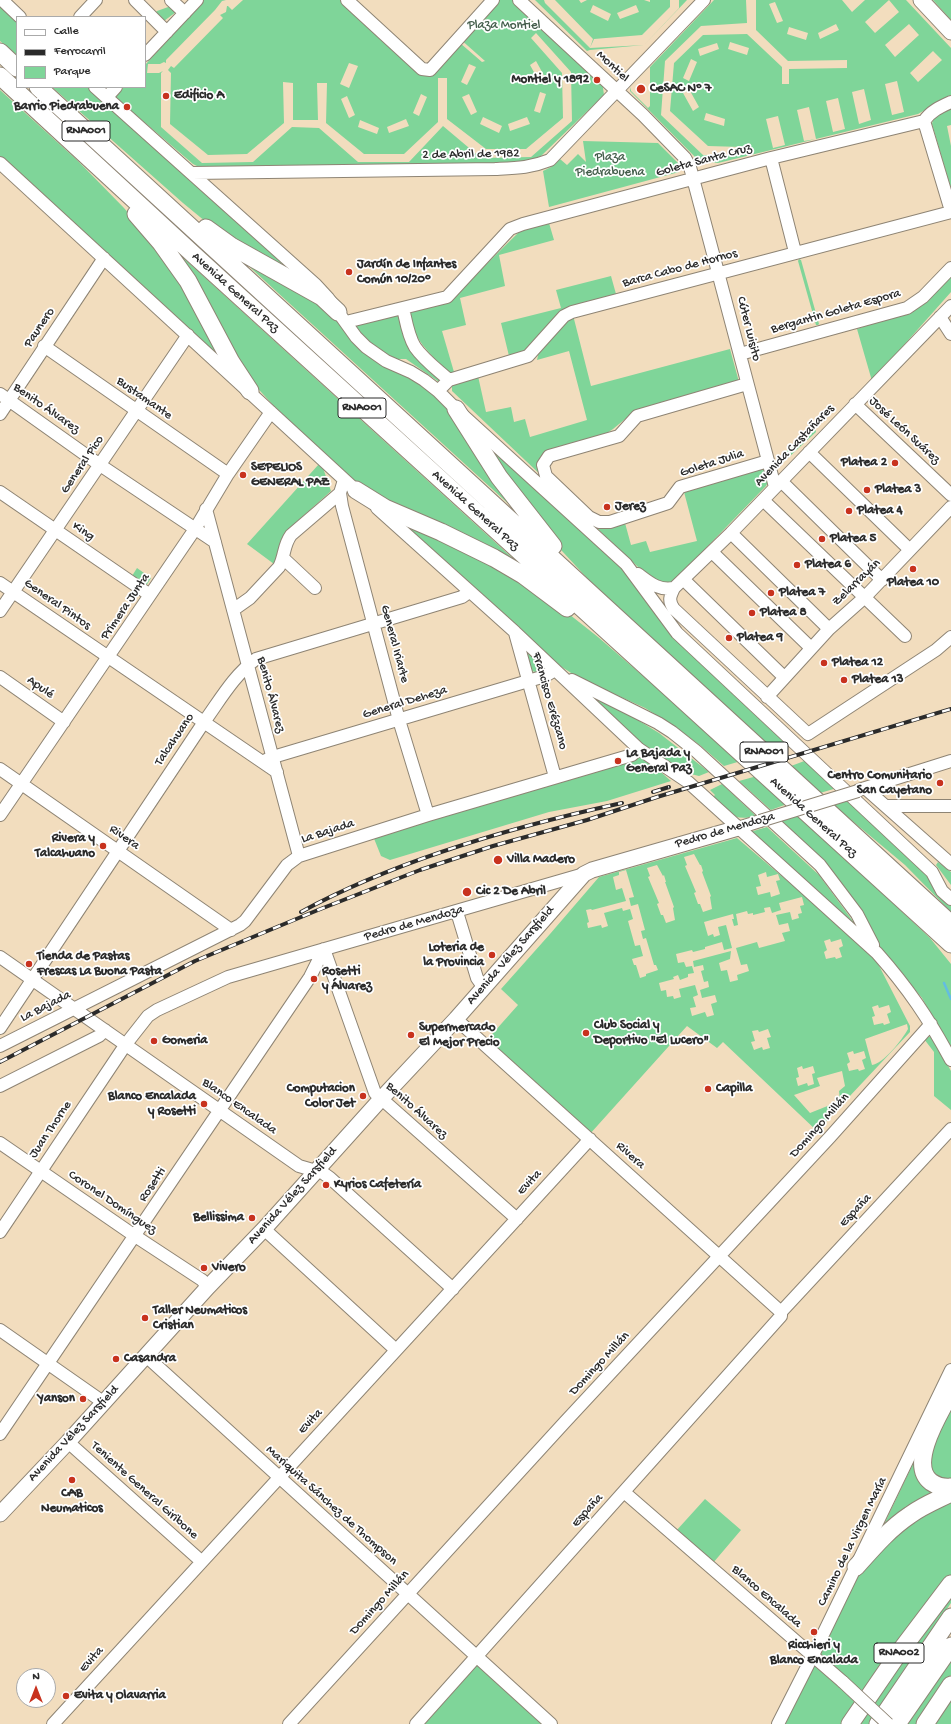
<!DOCTYPE html>
<html>
<head>
<meta charset="utf-8">
<style>
	body { margin:0 }
	#map { position:relative; width:951px; height:1724px; overflow:hidden; background:#f2ddbe; font-family:"Gochi Hand",sans-serif }
	canvas { display:block }
	.legend { position:absolute; left:16px; top:16px; width:130px; height:72px; box-sizing:border-box; background:#fff; border:1px solid #aaa; margin:0; padding:5px 7px; list-style:none; font-size:12px; color:#2b2b2b }
	.legend li { display:flex; align-items:center; gap:8px; height:20px }
	.legend b { width:20px; border:1px solid #aaa }
	.north { position:absolute; left:16px; top:1668px; width:40px; height:40px; box-sizing:border-box; background:#fff; border:1px solid #aaa; border-radius:50%; rotate:0deg; font-size:11px; font-weight:700; line-height:16px; text-align:center; color:#2b2b2b }
	.north::after { content:''; display:block; margin:auto; width:14px; height:18px; background:#c8321e; clip-path:polygon(50% 0,100% 100%,50% 72%,0 100%) }
</style>
</head>
<body>
<div id="map">
<canvas width="951" height="1724"></canvas>
<ul class="legend">
<li><b style="height:5px;background:#fff"></b>Calle</li>
<li><b style="height:5px;background:#2b2b2b"></b>Ferrocarril</li>
<li><b style="height:11px;background:#7fd599"></b>Parque</li>
</ul>
<div class="north">N</div>
</div>
<script>
const ctx = document.querySelector('canvas').getContext('2d');
ctx.lineJoin = 'round';
function paint(path, color) {
  ctx.fillStyle = color;
  ctx.fill(path, 'evenodd');
}
function stroke(path, color, width, dash) {
  ctx.strokeStyle = color;
  ctx.lineWidth = width;
  ctx.lineCap = dash ? 'butt' : 'round';
  ctx.setLineDash(dash || []);
  ctx.stroke(path);
}
function label(font, color, halo, rows, align = 'center') {
  ctx.font = font + ' "Gochi Hand",sans-serif';
  ctx.lineWidth = 3.5;
  ctx.setLineDash([]);
  ctx.textBaseline = 'middle';
  ctx.strokeStyle = halo;
  ctx.fillStyle = color;
  for (const [text, x, y, turn = 0] of rows) {
    ctx.save();
    ctx.translate(x, y);
    ctx.rotate((+turn || 0) * Math.PI / 180);
    ctx.textAlign = isNaN(turn) ? turn : align;
    if (halo) ctx.strokeText(text, 0, 0);
    ctx.fillText(text, 0, 0);
    ctx.restore();
  }
}
paint(new Path2D(`
	M 204,0 L 226,0 L 222,1 L 215,10 L 166,60 L 166,63 L 164,62 L 160,64 L 148,64 L 147,73 L 159,73 L 163,71 L 161,73 L 161,127 L 202,163 L 253,162 L 292,127 L 319,128 L 358,162 L 409,162 L 443,126 L 481,158 L 531,157 L 572,121 L 571,72 L 536,33 L 531,38 L 562,73 L 563,118 L 526,149 L 486,149 L 447,119 L 447,78 L 438,78 L 438,122 L 404,154 L 364,154 L 326,123 L 327,83 L 317,83 L 318,120 L 293,120 L 293,83 L 283,82 L 284,123 L 247,154 L 208,155 L 170,124 L 171,73 L 168,70 L 171,66 L 174,68 L 223,18 L 220,15 L 226,12 L 227,6 L 228,6 L 232,10 L 243,0 L 340,0 L 419,72 L 460,43 L 482,62 L 485,61 L 459,38 L 493,0 L 519,0 L 602,81 L 604,95 L 541,156 L 522,163 L 199,167 L 193,164 L 115,97 L 124,87 L 145,87 L 145,65 ZM 536,61 L 546,79 L 540,83 L 530,65 ZM 349,63 L 358,66 L 349,88 L 340,84 ZM 469,64 L 476,67 L 467,85 L 461,82 ZM 540,92 L 546,94 L 540,113 L 534,111 ZM 421,94 L 427,97 L 419,116 L 413,113 ZM 469,94 L 477,112 L 471,115 L 462,97 ZM 347,96 L 355,115 L 349,118 L 341,99 ZM 483,117 L 502,126 L 499,133 L 480,124 ZM 527,117 L 530,124 L 510,131 L 508,124 ZM 406,119 L 409,126 L 389,133 L 387,127 ZM 360,120 L 379,128 L 377,134 L 358,127 Z
	M 535,0 L 544,0 L 545,3 L 547,0 L 545,3 L 546,4 L 550,0 L 546,4 L 590,48 L 593,39 L 555,0 L 579,0 L 581,3 L 587,0 L 644,0 L 650,2 L 650,0 L 670,0 L 670,7 L 642,35 L 594,39 L 590,48 L 644,45 L 679,8 L 679,0 L 687,0 L 644,45 L 590,50 L 587,51 ZM 593,5 L 611,14 L 608,21 L 590,12 ZM 636,5 L 639,12 L 620,19 L 617,13 Z
	M 714,0 L 746,0 L 747,23 L 701,26 L 665,61 L 661,115 L 703,155 L 743,155 L 742,147 L 708,146 L 670,111 L 674,63 L 703,35 L 747,34 L 782,67 L 782,84 L 789,84 L 789,69 L 847,68 L 847,60 L 788,61 L 756,30 L 756,0 L 842,0 L 852,12 L 865,0 L 906,0 L 951,48 L 951,95 L 918,114 L 718,163 L 698,160 L 630,91 L 631,87 ZM 889,0 L 899,12 L 875,33 L 865,22 ZM 775,2 L 783,21 L 777,23 L 769,4 ZM 836,24 L 839,30 L 820,39 L 818,33 ZM 909,24 L 919,35 L 895,57 L 885,45 ZM 789,27 L 808,33 L 806,40 L 787,34 ZM 730,42 L 749,48 L 747,55 L 728,49 ZM 717,43 L 719,49 L 700,56 L 698,49 ZM 933,51 L 942,60 L 918,82 L 910,73 ZM 691,59 L 697,62 L 689,81 L 683,78 ZM 650,67 L 650,106 L 648,108 L 631,91 L 631,87 ZM 897,81 L 904,112 L 892,115 L 885,84 ZM 689,89 L 699,107 L 693,111 L 683,93 ZM 864,89 L 871,120 L 859,124 L 852,92 ZM 838,98 L 845,129 L 833,132 L 826,101 ZM 809,107 L 816,139 L 804,141 L 797,110 ZM 706,113 L 725,119 L 724,126 L 704,120 ZM 778,116 L 785,145 L 773,148 L 766,119 Z
	M 933,0 L 951,0 L 951,20 Z
	M 0,3 L 17,18 L 17,56 L 0,41 Z
	M 171,6 L 176,12 L 164,21 L 151,17 L 157,11 Z
	M 52,87 L 92,87 L 305,282 L 217,231 L 183,203 Z
	M 0,90 L 78,161 L 124,208 L 161,250 L 175,268 L 223,362 L 0,156 Z
	M 951,109 L 951,125 L 947,126 L 951,146 L 951,189 L 932,124 C 933,114 942,112 951,109 Z
	M 583,141 L 658,143 L 679,164 L 679,172 L 549,207 L 543,171 L 551,167 L 560,159 L 567,165 L 578,154 L 586,162 Z
	M 549,223 L 554,240 L 499,255 L 505,286 L 460,298 L 466,325 L 442,331 L 454,372 L 451,373 L 448,371 C 434,358 407,334 411,312 L 451,299 L 519,232 L 531,227 Z
	M 167,243 L 530,574 L 359,487 L 273,405 L 250,380 Z
	M 230,249 L 302,289 L 429,391 L 449,408 L 514,509 Z
	M 799,259 L 801,260 L 819,324 L 818,325 L 816,325 L 798,261 Z
	M 951,269 L 951,292 L 872,381 L 857,329 L 903,313 Z
	M 611,276 L 616,294 L 567,308 L 560,312 L 525,352 L 509,356 L 501,323 L 561,308 L 556,290 Z
	M 397,314 L 400,315 L 441,379 L 439,382 L 406,359 L 395,359 L 376,349 L 355,328 L 355,325 Z
	M 573,315 L 591,386 L 730,349 L 739,382 L 636,410 L 613,429 L 607,433 L 555,449 L 541,462 L 599,526 L 605,529 L 625,523 L 631,545 L 646,541 L 650,552 L 697,541 L 684,492 L 761,469 L 765,470 L 768,482 L 766,486 L 672,583 L 656,584 L 452,391 L 452,384 L 478,376 L 486,412 L 511,407 L 514,422 L 525,419 L 530,437 L 587,420 L 569,351 L 537,360 L 539,351 Z
	M 470,425 L 623,567 L 790,746 L 773,751 L 587,578 L 550,538 Z
	M 814,425 L 816,432 L 776,469 L 774,463 Z
	M 319,464 L 323,468 L 331,491 L 292,526 L 279,559 L 274,564 L 247,544 Z
	M 393,515 L 399,516 L 541,592 L 598,637 L 741,761 L 724,766 L 701,746 L 677,728 L 645,708 L 579,678 L 554,662 Z
	M 137,568 L 151,578 L 146,586 L 132,576 Z
	M 526,650 L 545,666 L 545,670 L 541,673 L 531,671 Z
	M 581,691 L 623,711 L 659,733 L 709,772 L 699,776 L 687,773 L 644,745 Z
	M 639,757 L 646,759 L 671,781 L 607,801 L 549,812 L 390,860 L 381,856 L 373,836 Z
	M 807,760 L 837,788 L 820,793 L 791,766 Z
	M 757,776 L 787,804 L 771,810 L 739,781 Z
	M 722,784 L 756,816 C 733,822 727,812 712,798 L 715,795 L 710,790 Z
	M 850,799 L 928,875 L 938,895 L 951,906 L 951,912 L 905,865 L 832,804 Z
	M 797,813 L 930,938 L 951,964 L 951,1050 L 922,998 L 881,950 L 861,913 L 823,861 L 779,818 Z
	M 767,827 L 819,875 L 858,928 L 750,832 Z
	M 737,838 L 873,954 L 910,1026 L 910,1032 L 817,1131 L 723,1042 L 717,1048 L 687,1026 L 589,1135 L 486,1041 L 518,1005 L 501,989 L 550,934 L 599,877 ZM 694,854 L 700,865 L 701,865 L 703,871 L 702,872 L 711,896 L 710,897 L 712,909 L 703,912 L 700,904 L 698,904 L 694,893 L 696,892 L 685,866 L 687,865 L 684,857 ZM 657,865 L 663,876 L 664,875 L 666,882 L 665,882 L 674,907 L 673,908 L 675,920 L 666,923 L 663,915 L 661,915 L 657,904 L 659,903 L 648,877 L 650,876 L 647,868 ZM 626,870 L 634,897 L 629,898 L 631,906 L 638,904 L 645,930 L 641,931 L 643,939 L 646,938 L 654,965 L 656,965 L 658,970 L 646,974 L 646,976 L 640,978 L 636,965 L 634,965 L 632,959 L 643,956 L 640,945 L 635,946 L 628,921 L 633,919 L 630,909 L 623,911 L 622,908 L 604,913 L 608,926 L 602,928 L 601,925 L 588,928 L 587,923 L 589,922 L 586,910 L 591,909 L 592,910 L 626,901 L 622,888 L 616,890 L 613,877 L 619,875 L 619,872 ZM 766,872 L 767,877 L 778,874 L 780,880 L 776,881 L 780,894 L 771,897 L 770,892 L 758,895 L 756,887 L 761,886 L 758,875 ZM 802,897 L 804,905 L 800,906 L 802,913 L 798,914 L 799,918 L 792,920 L 790,912 L 776,915 L 779,925 L 788,923 L 790,931 L 782,933 L 785,941 L 759,948 L 757,942 L 736,948 L 741,965 L 747,964 L 749,971 L 737,975 L 738,980 L 730,982 L 727,970 L 721,971 L 719,963 L 730,959 L 731,951 L 693,961 L 694,967 L 703,965 L 704,970 L 701,971 L 704,982 L 708,981 L 709,987 L 700,990 L 702,998 L 715,995 L 717,1002 L 711,1004 L 714,1015 L 707,1017 L 705,1012 L 692,1016 L 690,1008 L 696,1007 L 693,997 L 698,995 L 695,985 L 679,989 L 681,997 L 674,999 L 673,996 L 667,997 L 666,990 L 661,991 L 659,983 L 674,979 L 673,977 L 678,975 L 680,980 L 688,977 L 688,974 L 694,973 L 692,966 L 686,967 L 684,962 L 678,963 L 676,954 L 692,950 L 693,952 L 705,949 L 705,947 L 722,942 L 724,950 L 732,948 L 726,925 L 718,927 L 720,935 L 714,937 L 713,934 L 708,936 L 704,922 L 733,914 L 734,919 L 732,919 L 734,926 L 738,925 L 736,914 L 747,911 L 748,914 L 753,913 L 753,915 L 765,912 L 764,908 L 770,907 L 772,913 L 781,910 L 779,903 ZM 830,939 L 831,942 L 841,939 L 843,946 L 839,948 L 842,957 L 836,959 L 835,957 L 826,959 L 824,952 L 827,950 L 824,941 ZM 878,1005 L 879,1008 L 889,1005 L 891,1012 L 887,1014 L 890,1023 L 884,1025 L 883,1023 L 874,1025 L 872,1017 L 875,1016 L 872,1007 ZM 907,1024 L 908,1029 C 902,1040 883,1064 872,1065 L 865,1039 ZM 768,1029 L 771,1037 L 767,1038 L 770,1048 L 763,1050 L 762,1047 L 754,1050 L 751,1042 L 755,1041 L 752,1031 L 758,1030 L 759,1032 ZM 853,1051 L 854,1054 L 864,1051 L 866,1058 L 862,1060 L 865,1069 L 859,1071 L 858,1069 L 849,1071 L 847,1064 L 850,1062 L 847,1053 ZM 802,1066 L 803,1069 L 813,1066 L 815,1073 L 812,1074 L 814,1084 L 808,1086 L 807,1083 L 798,1086 L 796,1078 L 799,1077 L 797,1068 ZM 842,1071 L 845,1086 L 839,1091 L 840,1101 L 810,1113 L 794,1095 L 820,1086 L 817,1078 Z
	M 938,862 L 951,872 L 951,885 L 936,865 Z
	M 928,1037 L 932,1037 L 951,1071 L 951,1110 L 934,1096 L 934,1052 L 924,1039 Z
	M 951,1401 L 951,1483 L 931,1476 L 928,1449 Z
	M 920,1449 L 943,1493 L 878,1537 Z
	M 951,1497 L 951,1577 L 845,1724 L 784,1724 L 818,1660 L 861,1568 L 884,1541 Z
	M 705,1499 L 741,1530 L 713,1563 L 676,1531 Z
	M 951,1594 L 951,1603 L 870,1724 L 856,1724 Z
	M 951,1656 L 951,1675 L 919,1724 L 905,1724 Z
	M 478,1662 L 545,1724 L 422,1724 Z
	M 951,1694 L 951,1724 L 931,1724 Z`), '#7fd599');
stroke(new Path2D(`
	M 944,983 L 951,999`), '#63bde1', 2.5);
const minor = new Path2D(`
	M 2,0 L 20,17
	M 135,0 L 167,32
	M 171,0 L 185,13
	M 347,0 L 422,69 L 430,70 L 493,0
	M 519,0 L 643,115 L 685,158 L 690,167 L 775,487
	M 80,17 L 96,0
	M 145,55 L 197,0
	M 95,87 L 316,285 L 328,298 L 356,337 L 366,347 L 386,361 L 411,372 L 424,380 L 438,391 L 456,409 L 626,564 L 677,633 L 932,872 L 942,891 L 951,899
	M 107,97 L 116,87
	M 924,121 L 951,211
	M 771,158 L 795,252
	M 0,163 L 361,495
	M 192,173 L 495,169 C 516,168 530,168 550,160 L 704,0
	M 951,306 L 731,533 L 674,588 C 670,596 668,601 674,609 L 808,734 L 936,650 L 951,637
	M 403,308 C 406,321 408,336 415,347 C 424,360 438,370 449,380
	M 940,317 L 951,334
	M 346,322 L 447,297 L 510,229 L 523,224 L 771,158 L 924,121 C 931,111 940,107 951,102
	M 44,346 L 228,474
	M 740,354 L 907,308 L 923,297 L 951,268
	M 747,384 L 637,416 L 619,436 L 549,456 L 543,465 L 546,476 L 589,517 L 599,522 L 610,522 L 668,503 L 680,487 L 768,461
	M 438,391 L 449,380 L 528,356 L 564,316 L 572,312 L 951,212
	M 0,394 L 100,465 L 215,542
	M 855,404 L 951,495
	M 0,414 L 104,258
	M 809,452 L 910,550
	M 344,480 L 340,493 L 342,506 L 399,720 L 428,815
	M 781,481 L 882,580
	M 0,492 L 150,595
	M 763,500 L 905,636
	M 377,508 L 515,632 L 639,749 L 688,782 L 877,953 C 908,988 929,1019 951,1060
	M 206,509 L 299,856
	M 731,533 L 829,629
	M 712,552 L 811,648
	M 283,558 L 315,588
	M 638,574 C 650,583 659,591 674,588
	M 684,580 L 784,677
	M 0,583 L 277,772
	M 233,610 L 250,598 L 279,567 C 285,556 283,546 291,535 L 340,493
	M 0,611 L 188,335
	M 515,633 L 555,777
	M 0,677 L 64,722
	M 572,680 L 658,723 L 672,732 L 696,751 L 820,865 L 857,914 L 873,945
	M 767,697 L 829,629 L 865,597 L 951,507
	M 266,760 L 273,757 L 545,676 L 555,670
	M 0,769 L 231,930
	M 865,788 L 951,864
	M 859,790 L 951,761
	M 886,806 L 951,806
	M 0,815 L 195,529 L 228,474 L 271,412
	M 738,828 L 760,821
	M 457,912 L 477,978 L 484,988
	M 324,949 L 375,1093 L 517,1219
	M 0,957 L 299,1166 L 323,1173 L 330,1178 L 453,1289
	M 0,1028 L 204,722 C 220,700 234,675 256,659 L 462,597 L 469,592
	M 0,1046 L 240,925 L 245,921 L 287,865 L 299,856 L 428,815 L 632,755 L 639,749
	M 0,1086 L 99,1036 L 105,1030
	M 0,1143 L 135,1236 L 202,1280 L 208,1287
	M 264,1229 L 396,1350
	M 0,1232 L 126,1044 L 148,1016 L 157,1010 L 228,977 L 584,874
	M 781,1312 L 951,1129
	M 0,1330 L 103,1402
	M 146,1356 L 551,1724
	M 0,1434 L 310,977 L 324,949
	M 68,1442 L 201,1561
	M 624,1492 L 843,1682
	M 53,1724 L 590,1139
	M 289,1724 L 564,1423 L 830,1137 L 931,1024
	M 416,1724 L 781,1316 L 781,1312 L 456,1019
	M 778,1724 L 813,1655 L 951,1370`);
const major = new Path2D(`
	M 921,0 L 951,32
	M 0,1514 L 68,1442 L 208,1287 L 264,1229 L 381,1099 L 456,1019 L 584,874 L 592,870 L 738,828`);
const highway = new Path2D(`
	M 0,52 L 17,68
	M 0,76 L 194,255 L 951,944
	M 38,87 L 951,924
	M 136,214 L 161,243 L 188,281 L 231,362 L 250,391
	M 206,228 L 231,246 L 322,297 L 338,312
	M 456,409 L 499,477 L 553,546
	M 356,490 L 385,508 L 441,532 L 494,558 L 523,575 L 567,608
	M 951,1392 C 941,1411 907,1464 931,1482 C 937,1486 944,1488 951,1487
	M 856,1567 C 873,1548 889,1529 910,1515 C 922,1506 937,1500 951,1493
	M 850,1724 L 898,1654 L 951,1584
	M 878,1724 L 951,1617
	M 897,1724 L 951,1646
	M 925,1724 L 951,1685`);
stroke(minor, '#8e8474', 14);
stroke(major, '#8e8474', 17);
stroke(highway, '#8e8474', 19);
stroke(minor, '#fff', 12);
stroke(major, '#fff', 15);
stroke(highway, '#fff', 17);
const rail = new Path2D(`
	M 653,792 L 669,787
	M 301,912 C 396,860 516,826 622,803
	M 0,1062 L 195,961 L 318,910 L 420,870 L 493,846 L 587,820 L 657,797 L 951,709`);
stroke(rail, '#2b2b2b', 4);
stroke(rail, '#fff', 2.5, [8]);
const minorBridge = new Path2D(`
	M 760,821 L 858,791
	M 843,1682 L 888,1724`);
stroke(minorBridge, '#8e8474', 14, []);
stroke(minorBridge, '#fff', 12);
for (const [x, y, r, color] of [
	[597,80,4,"#c8321e"],
	[641,89,5,"#c8321e"],
	[166,96,4,"#c8321e"],
	[127,107,4,"#c8321e"],
	[349,272,4,"#c8321e"],
	[895,463,4,"#c8321e"],
	[243,475,4,"#c8321e"],
	[867,490,4,"#c8321e"],
	[607,507,4,"#c8321e"],
	[849,511,4,"#c8321e"],
	[822,539,4,"#c8321e"],
	[797,565,4,"#c8321e"],
	[913,569,4,"#c8321e"],
	[771,593,4,"#c8321e"],
	[752,613,4,"#c8321e"],
	[729,638,4,"#c8321e"],
	[824,663,4,"#c8321e"],
	[844,680,4,"#c8321e"],
	[618,761,4,"#c8321e"],
	[940,783,4,"#c8321e"],
	[103,846,4,"#c8321e"],
	[498,860,5,"#c8321e"],
	[467,892,5,"#c8321e"],
	[492,955,4,"#c8321e"],
	[29,964,4,"#c8321e"],
	[314,979,4,"#c8321e"],
	[586,1033,4,"#c8321e"],
	[411,1035,4,"#c8321e"],
	[154,1041,4,"#c8321e"],
	[708,1089,4,"#c8321e"],
	[363,1096,4,"#c8321e"],
	[204,1104,4,"#c8321e"],
	[326,1185,4,"#c8321e"],
	[252,1218,4,"#c8321e"],
	[204,1268,4,"#c8321e"],
	[145,1318,4,"#c8321e"],
	[116,1359,4,"#c8321e"],
	[83,1399,4,"#c8321e"],
	[72,1480,4,"#c8321e"],
	[814,1632,4,"#c8321e"],
	[66,1696,4,"#c8321e"]
]) {
  const dot = new Path2D();
  dot.arc(x, y, r, 0, 2 * Math.PI);
  ctx.fillStyle = color;
  ctx.fill(dot);
  stroke(dot, '#fff', 1.5);
}
for (const [x, y, w] of [
	[86,131,48],
	[362,408,48],
	[764,752,48],
	[899,1653,50]
]) {
  const box = new Path2D();
  box.roundRect(x - w / 2, y - 10, w, 20, 3);
  ctx.fillStyle = '#fff';
  ctx.fill(box);
  stroke(box, '#2b2b2b', 1);
}
label('bold 12px', '#2b2b2b', null, [
	["RNA001",86,131],
	["RNA001",362,408],
	["RNA001",764,752],
	["RNA002",899,1653]
]);
label('13px', '#445e4c', '#fff', [
	["Plaza Montiel",504,26],
	["Plaza",610,158],
	["Piedrabuena",610,173]
]);
label('13px', '#2b2b2b', '#fff', [
	["Montiel",612,67,43],
	["2 de Abril de 1982",471,155,-1],
	["Goleta Santa Cruz",704,161,-15],
	["Barca Cabo de Hornos",680,269,-15],
	["Avenida General Paz",235,293,42],
	["Bergantin Goleta Espora",836,312,-16],
	["Paunero",40,328,-56],
	["Cúter Luisito",748,329,76],
	["Bustamante",144,399,35],
	["Benito Álvarez",46,409,35],
	["José León Suárez",904,431,43],
	["Avenida Castañares",795,446,-46],
	["Goleta Julia",712,464,-18],
	["General Pico",83,465,-56],
	["Avenida General Paz",475,511,42],
	["King",83,532,34],
	["Zelarrayán",857,583,-44],
	["General Pintos",57,605,35],
	["Primera Junta",126,607,-56],
	["General Iriarte",394,644,75],
	["Apulé",40,688,35],
	["Benito Álvarez",270,695,75],
	["Francisco Erézcano",549,701,74],
	["General Deheza",405,703,-17],
	["Talcahuano",175,740,-56],
	["Avenida General Paz",813,818,42],
	["Pedro de Mendoza",725,831,-16],
	["La Bajada",328,832,-18],
	["Rivera",124,838,35],
	["Pedro de Mendoza",414,924,-16],
	["Avenida Vélez Sarsfield",511,956,-49],
	["La Bajada",46,1007,-27],
	["Blanco Encalada",239,1107,35],
	["Benito Álvarez",416,1111,42],
	["Domingo Millán",820,1126,-48],
	["Juan Thorne",51,1130,-56],
	["Rivera",630,1156,42],
	["Evita",530,1183,-47],
	["Rosetti",153,1185,-56],
	["Avenida Vélez Sarsfield",293,1196,-48],
	["Coronel Domínguez",112,1203,34],
	["España",856,1211,-47],
	["Domingo Millán",600,1364,-47],
	["Evita",311,1422,-47],
	["Avenida Vélez Sarsfield",74,1434,-47],
	["Teniente General Giribone",144,1491,42],
	["Mariquita Sánchez de Thompson",331,1506,42],
	["España",588,1511,-48],
	["Camino de la Virgen María",853,1542,-64],
	["Blanco Encalada",766,1597,41],
	["Domingo Millán",380,1603,-48],
	["Evita",92,1660,-48]
]);
label('bold 13px', '#2b2b2b', '#fff', [
	["Montiel y 1892",589,80,"right"],
	["CeSAC Nº 7",650,89],
	["Edificio A",174,96],
	["Barrio Piedrabuena",119,107,"right"],
	["Jardín de Infantes",357,265],
	["Común 10/20°",357,280],
	["Platea 2",887,463,"right"],
	["SEPELIOS",251,468],
	["GENERAL PAZ",251,483],
	["Platea 3",875,490],
	["Jerez",615,507],
	["Platea 4",857,511],
	["Platea 5",830,539],
	["Platea 6",805,565],
	["Platea 10",913,583,"center"],
	["Platea 7",779,593],
	["Platea 8",760,613],
	["Platea 9",737,638],
	["Platea 12",832,663],
	["Platea 13",852,680],
	["La Bajada y",626,754],
	["General Paz",626,769],
	["Centro Comunitario",932,776,"right"],
	["San Cayetano",932,791,"right"],
	["Rivera y",95,839,"right"],
	["Talcahuano",95,854,"right"],
	["Villa Madero",507,860],
	["Cic 2 De Abril",476,892],
	["Loteria de",484,948,"right"],
	["la Provincia",484,963,"right"],
	["Tienda de Pastas",37,957],
	["Frescas La Buona Pasta",37,972],
	["Rosetti",322,972],
	["y Álvarez",322,987],
	["Club Social y",594,1026],
	["Deportivo \"El Lucero\"",594,1041],
	["Supermercado",419,1028],
	["El Mejor Precio",419,1043],
	["Gomeria",162,1041],
	["Computacion",355,1089,"right"],
	["Color Jet",355,1104,"right"],
	["Capilla",716,1089],
	["Blanco Encalada",196,1097,"right"],
	["y Rosetti",196,1112,"right"],
	["Kyrios Cafetería",334,1185],
	["Bellissima",244,1218,"right"],
	["Vivero",212,1268],
	["Taller Neumaticos",153,1311],
	["Cristian",153,1326],
	["Casandra",124,1359],
	["Yanson",75,1399,"right"],
	["CAB",72,1494,"center"],
	["Neumaticos",72,1509,"center"],
	["Ricchieri y",814,1646,"center"],
	["Blanco Encalada",814,1661,"center"],
	["Evita y Olavarria",74,1696]
], 'left');
</script>
</body>
</html>
